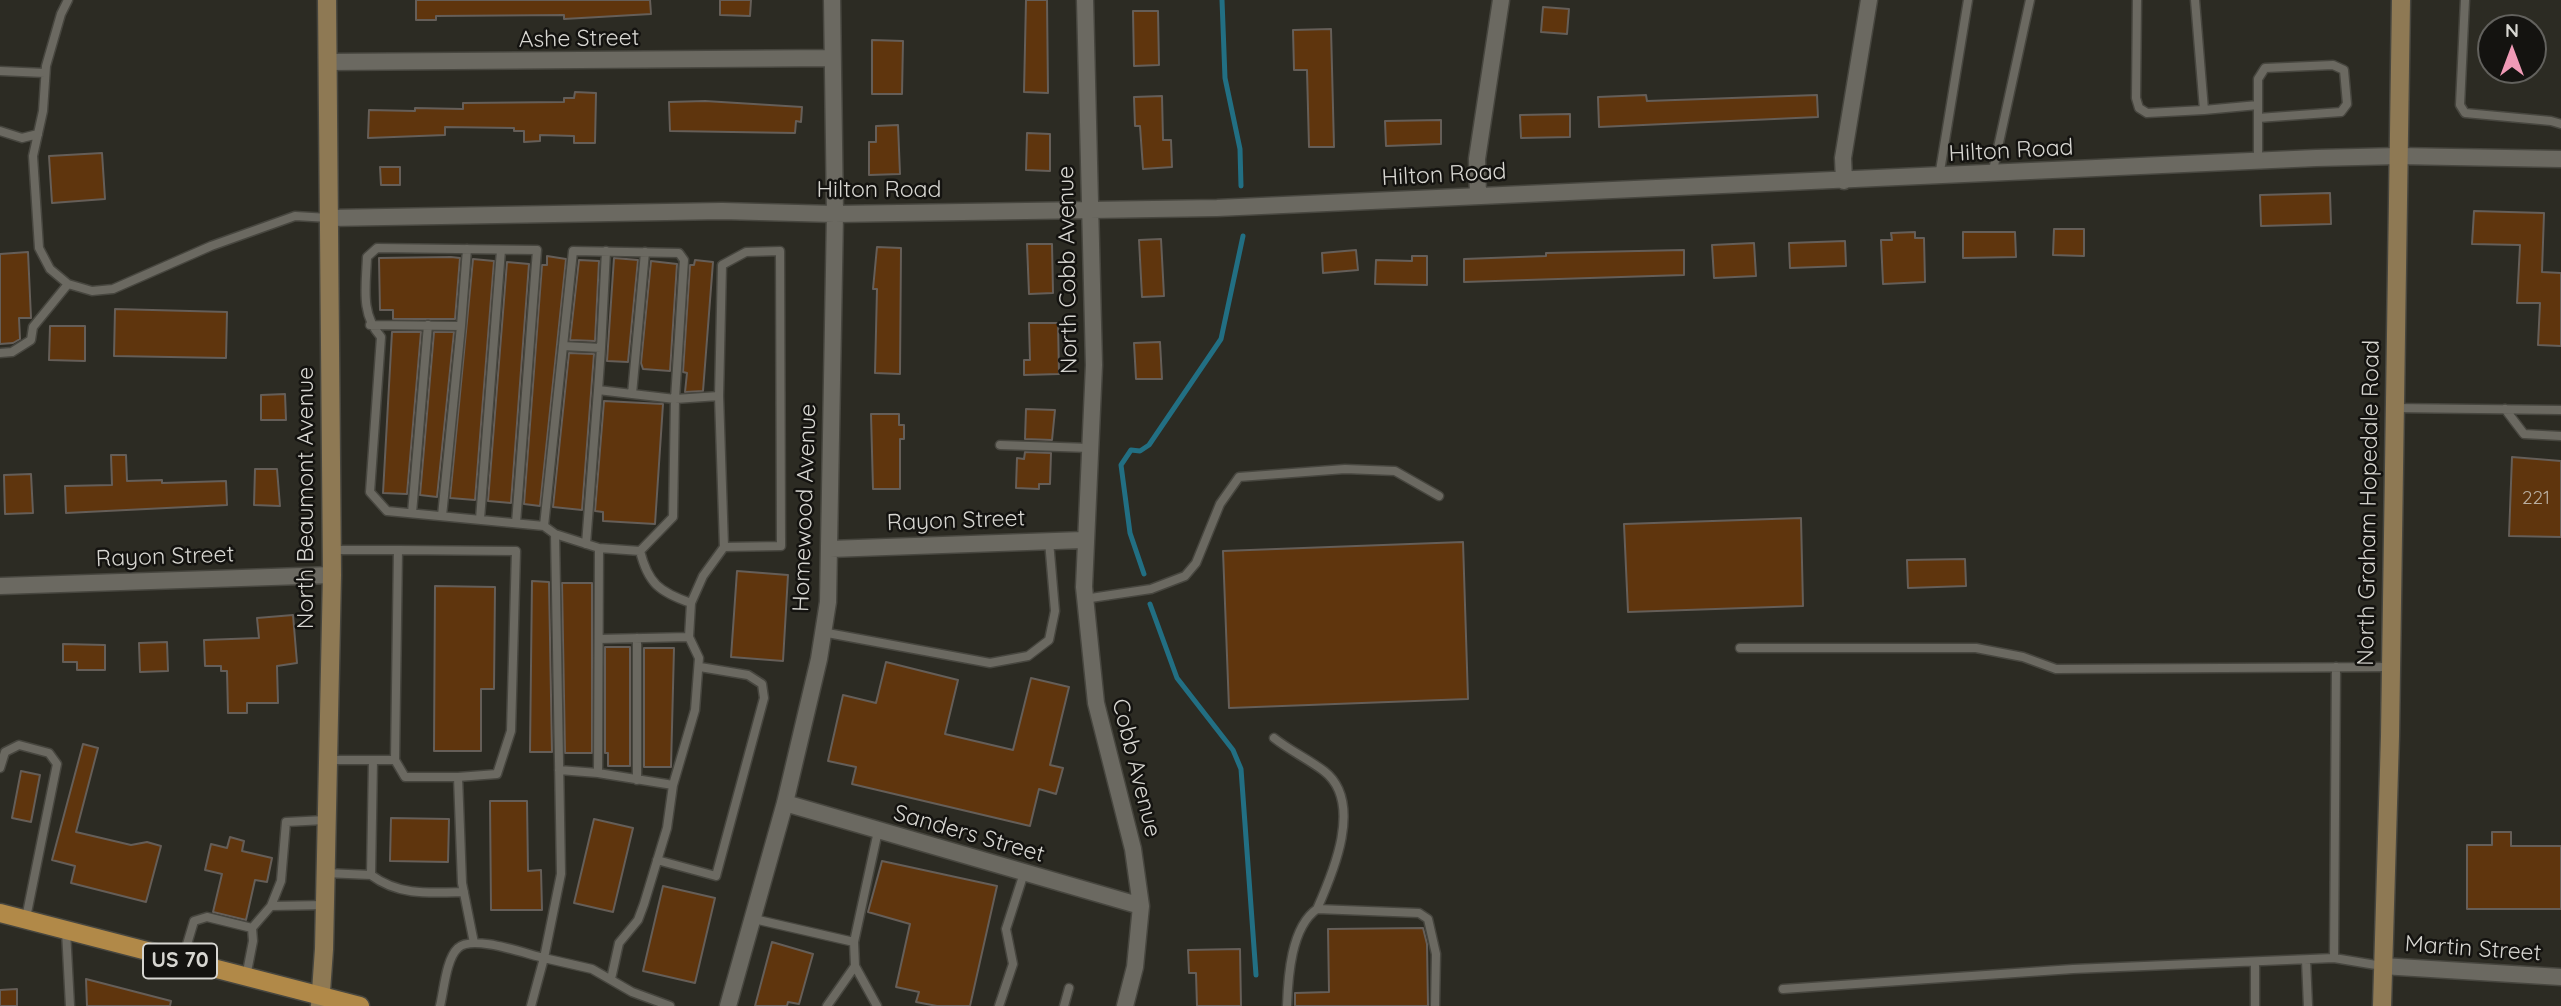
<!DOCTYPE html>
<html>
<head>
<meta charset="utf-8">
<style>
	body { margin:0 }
	#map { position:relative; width:2561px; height:1006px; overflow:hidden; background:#2c2b23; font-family:Quicksand,sans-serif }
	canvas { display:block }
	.north { position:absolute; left:2477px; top:14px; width:70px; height:70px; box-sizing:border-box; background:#141310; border:2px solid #62615d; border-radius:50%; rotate:0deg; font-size:19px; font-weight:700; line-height:28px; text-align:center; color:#d7d6d1 }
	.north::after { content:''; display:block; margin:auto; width:24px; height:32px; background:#f09ab6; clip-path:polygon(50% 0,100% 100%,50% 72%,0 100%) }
</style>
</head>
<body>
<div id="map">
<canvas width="2561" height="1006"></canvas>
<div class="north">N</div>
</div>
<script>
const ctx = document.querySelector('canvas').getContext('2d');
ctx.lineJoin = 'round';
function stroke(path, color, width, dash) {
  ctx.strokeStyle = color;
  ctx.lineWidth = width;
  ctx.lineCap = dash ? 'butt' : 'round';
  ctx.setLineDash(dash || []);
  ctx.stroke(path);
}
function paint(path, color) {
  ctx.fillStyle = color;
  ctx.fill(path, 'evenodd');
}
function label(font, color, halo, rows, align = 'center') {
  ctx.font = font + ' Quicksand,sans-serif';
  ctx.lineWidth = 5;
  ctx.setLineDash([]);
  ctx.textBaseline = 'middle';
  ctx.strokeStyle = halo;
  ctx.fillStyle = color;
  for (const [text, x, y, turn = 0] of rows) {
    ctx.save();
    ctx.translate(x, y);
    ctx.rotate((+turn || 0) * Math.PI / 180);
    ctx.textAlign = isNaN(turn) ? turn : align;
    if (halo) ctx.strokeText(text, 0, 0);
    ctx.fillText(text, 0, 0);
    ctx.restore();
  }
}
stroke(new Path2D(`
	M 1222,0 L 1225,78 L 1240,149 L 1241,186
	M 1144,574 L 1130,533 L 1121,465 L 1131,450 L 1140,451 L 1149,445 L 1221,339 L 1243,236
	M 1150,604 L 1177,678 L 1233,750 L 1241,769 L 1256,975`), '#226f83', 5);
const building = new Path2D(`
	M 416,0 L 650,0 L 651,14 L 564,19 L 564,15 L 436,16 L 436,20 L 416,20 Z
	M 720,0 L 751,0 L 750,16 L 720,15 Z
	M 1026,0 L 1047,0 L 1048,93 L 1024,92 Z
	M 1543,7 L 1569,9 L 1567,34 L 1541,32 Z
	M 1133,11 L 1158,11 L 1159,65 L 1134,66 Z
	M 1331,29 L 1334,147 L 1309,147 L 1307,70 L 1294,70 L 1293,30 Z
	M 872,40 L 903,41 L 902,94 L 872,94 Z
	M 575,92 L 596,93 L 595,143 L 574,143 L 574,136 L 540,135 L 540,141 L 524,142 L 524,131 L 514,131 L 514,128 L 445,127 L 445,135 L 368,138 L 369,110 L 415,111 L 415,108 L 463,109 L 463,103 L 564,102 L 564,98 L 574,98 Z
	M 1646,95 L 1647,101 L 1817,95 L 1818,117 L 1599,127 L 1598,97 Z
	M 1162,96 L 1163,140 L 1171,140 L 1172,167 L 1143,169 L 1140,126 L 1135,126 L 1134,97 Z
	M 705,101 L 802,107 L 801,122 L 796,121 L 795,133 L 670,131 L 669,102 Z
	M 1570,114 L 1570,137 L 1521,138 L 1520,115 Z
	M 1441,120 L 1441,144 L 1386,146 L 1385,121 Z
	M 898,125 L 900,174 L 869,175 L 869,142 L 876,142 L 876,126 Z
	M 1027,133 L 1050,134 L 1050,171 L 1026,170 Z
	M 102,153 L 105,199 L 52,203 L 49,156 Z
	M 380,167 L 400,167 L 400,185 L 381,185 Z
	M 2330,193 L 2331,224 L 2261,226 L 2260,195 Z
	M 2474,211 L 2544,213 L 2542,272 L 2561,273 L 2561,346 L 2538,345 L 2540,303 L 2517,303 L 2520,245 L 2472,244 Z
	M 2054,229 L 2084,229 L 2084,256 L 2053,255 Z
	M 1915,232 L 1915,238 L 1924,238 L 1925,282 L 1883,284 L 1881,240 L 1892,240 L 1891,233 Z
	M 1963,232 L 2015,232 L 2016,257 L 1963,258 Z
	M 1161,239 L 1164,296 L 1142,297 L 1139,240 Z
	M 1845,241 L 1846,266 L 1790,268 L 1789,243 Z
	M 1754,243 L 1756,276 L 1714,278 L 1712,245 Z
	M 1027,244 L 1052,244 L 1053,293 L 1029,294 Z
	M 877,247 L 901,248 L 900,374 L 875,373 L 877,289 L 873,289 Z
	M 1356,250 L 1358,270 L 1323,273 L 1322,253 Z
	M 1684,250 L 1684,275 L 1464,282 L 1464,259 L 1546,256 L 1546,253 Z
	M 28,252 L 31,318 L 19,318 L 20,339 L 13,343 L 0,344 L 0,254 Z
	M 547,256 L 566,259 L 540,506 L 524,504 L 542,265 L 547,265 Z
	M 1412,256 L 1427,256 L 1427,285 L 1375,284 L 1376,260 L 1412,261 Z
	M 451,257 L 460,258 L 455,319 L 393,319 L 393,310 L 380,310 L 379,258 Z
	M 614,258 L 638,260 L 628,362 L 607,361 Z
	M 473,259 L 494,261 L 475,500 L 450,498 Z
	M 579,260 L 599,261 L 595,341 L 570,340 Z
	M 695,260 L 713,262 L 703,391 L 685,392 L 687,373 L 683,372 L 690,265 L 694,265 Z
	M 651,261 L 677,264 L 670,371 L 643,369 L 641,363 Z
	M 507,262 L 529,264 L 511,503 L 488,501 Z
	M 115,309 L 227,312 L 226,358 L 114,356 Z
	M 1029,323 L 1058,323 L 1059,374 L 1024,375 L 1024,360 L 1030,360 Z
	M 50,326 L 85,326 L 85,361 L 49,360 Z
	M 392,332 L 421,332 L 407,494 L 383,493 Z
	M 434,332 L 454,332 L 437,497 L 420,495 Z
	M 1160,342 L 1162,379 L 1136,379 L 1134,343 Z
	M 569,353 L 594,354 L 582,510 L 553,507 Z
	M 285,394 L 286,420 L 261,420 L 261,395 Z
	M 604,401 L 663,404 L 655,524 L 603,521 L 603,512 L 595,511 Z
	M 1026,409 L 1055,410 L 1052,440 L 1025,439 Z
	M 871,414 L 899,414 L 899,425 L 904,425 L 904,439 L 900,439 L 900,489 L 873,489 Z
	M 1025,452 L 1051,453 L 1050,484 L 1039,484 L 1039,489 L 1016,488 L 1017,458 L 1024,459 Z
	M 111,455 L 126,455 L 127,481 L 162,480 L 162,483 L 226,481 L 227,505 L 66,513 L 65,486 L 112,485 Z
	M 2512,457 L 2561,461 L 2561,537 L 2509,536 Z
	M 255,469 L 277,469 L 280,506 L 254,505 Z
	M 31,474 L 33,513 L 5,514 L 4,475 Z
	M 1801,518 L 1803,606 L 1628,612 L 1624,524 Z
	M 1463,542 L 1468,699 L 1229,708 L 1223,551 Z
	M 1965,559 L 1966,586 L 1908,588 L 1907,560 Z
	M 737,571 L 788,575 L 783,661 L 731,657 Z
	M 532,581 L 549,582 L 552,752 L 530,752 Z
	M 562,583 L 592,583 L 592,753 L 565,753 Z
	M 435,586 L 495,587 L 494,689 L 481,689 L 481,751 L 434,751 Z
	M 293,615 L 297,663 L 277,666 L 278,703 L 247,703 L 247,713 L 228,713 L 227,671 L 221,671 L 221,666 L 205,666 L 204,640 L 259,638 L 257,618 Z
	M 167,642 L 168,671 L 140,672 L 139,643 Z
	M 63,644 L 105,645 L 105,670 L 77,670 L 77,662 L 63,662 Z
	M 605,647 L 630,647 L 630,766 L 608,766 L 608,753 L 605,753 Z
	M 644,648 L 674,648 L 671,767 L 644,767 Z
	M 886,662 L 958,680 L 945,734 L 1013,750 L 1031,678 L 1069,687 L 1050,765 L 1063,768 L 1056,794 L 1039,789 L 1030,826 L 852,784 L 856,767 L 828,761 L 843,695 L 876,703 Z
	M 83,744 L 98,748 L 76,832 L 131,845 L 147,842 L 161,846 L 146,902 L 71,883 L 75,866 L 52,860 Z
	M 21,771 L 40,775 L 31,822 L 12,818 Z
	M 490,801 L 527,801 L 528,871 L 541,870 L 542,910 L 491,910 Z
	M 391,818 L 449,819 L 448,862 L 390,861 Z
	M 594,819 L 633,828 L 613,912 L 574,903 Z
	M 2492,832 L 2511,832 L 2511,846 L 2561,846 L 2561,909 L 2467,909 L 2467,845 L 2492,845 Z
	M 230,837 L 244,841 L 242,851 L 272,858 L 267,882 L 255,880 L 246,920 L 213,912 L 222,874 L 205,870 L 211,844 L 227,848 Z
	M 882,861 L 997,886 L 970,1006 L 937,1006 L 916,1002 L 919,992 L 896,987 L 910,924 L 868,912 Z
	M 663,886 L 715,898 L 695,983 L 643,971 Z
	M 1423,928 L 1427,944 L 1428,1006 L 1295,1006 L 1295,993 L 1329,992 L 1328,929 Z
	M 772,942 L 813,954 L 799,1004 L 788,1002 L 787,1006 L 755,1006 Z
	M 1240,949 L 1241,1006 L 1197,1006 L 1196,973 L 1189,973 L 1188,950 Z
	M 86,979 L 171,1001 L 170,1006 L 87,1006 Z
	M 17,989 L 17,1006 L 0,1006 L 0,990 Z`);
paint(building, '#5f350d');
stroke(building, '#655e58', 2);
const lane = new Path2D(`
	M 68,0 L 61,14 L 46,66 L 43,111 L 33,156 L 39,248 L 50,269 L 68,284 L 92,291 L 113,289 L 211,246 L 295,216 L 329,218
	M 2137,0 L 2136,98 L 2139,108 L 2147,113 L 2204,110
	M 2195,0 L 2204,110 L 2258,105
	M 2465,0 L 2460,105 L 2465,113 L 2551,121 L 2561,124
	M 0,71 L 45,73
	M 0,131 L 22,138 L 38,134
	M 2258,161 L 2258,79 L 2265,68 L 2333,65 L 2344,70 L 2347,104 L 2341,112 L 2258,118
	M 1992,175 L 2030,0
	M 1939,177 L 1968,0
	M 370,325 L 461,326 L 467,249
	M 563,346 L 601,348 L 606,251
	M 0,353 L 12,352 L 31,340 L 33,327 L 68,284
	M 598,390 L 601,348
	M 632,394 L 645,252
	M 2394,408 L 2561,410
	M 2505,409 L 2524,434 L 2561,436
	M 1000,445 L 1090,448
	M 412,513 L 428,325
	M 442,516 L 461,326
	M 480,519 L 501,250
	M 516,523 L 537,250 L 377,248 L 367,257 C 366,286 360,314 381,337 L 370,492 L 387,511 L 544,526 L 555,534 L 561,874 L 544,958 L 592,969 L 632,992 L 670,1006
	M 544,526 L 573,251 L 679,253 L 684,260 L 675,399 L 598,390 L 586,544
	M 555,534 L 599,548 L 598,773 L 559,770
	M 599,548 L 640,551
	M 332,550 L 398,550 L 395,760 L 405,777 L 458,777 L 462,883 L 474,943
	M 398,550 L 516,551 L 511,731 L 497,774 L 458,777
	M 640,551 L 673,517 L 675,399 L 719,396 L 722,265 L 746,252 L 780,251 L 781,546 L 724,547 L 719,396
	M 640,551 C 648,583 659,592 691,603
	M 1084,599 L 1151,589 L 1185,576 L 1196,563 L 1220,504 L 1239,477 L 1345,469 L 1395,471 L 1439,496
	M 822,632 L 990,663 L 1028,656 L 1049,640 L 1055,611 L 1049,541
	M 637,638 L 637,780
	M 599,639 L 689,637
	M 1740,648 L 1976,648 L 2023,657 L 2056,669 L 2391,667
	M 1274,738 C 1289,750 1308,759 1324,771 C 1364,802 1333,873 1317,909
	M 327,760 L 395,760
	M 0,768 L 5,752 L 19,745 L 49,753 L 57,764 L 26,918
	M 598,773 L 673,785
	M 657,860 L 716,876 L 764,698 L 762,684 L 748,675 L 700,667
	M 325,873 L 371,875 L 373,760
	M 371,875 C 399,896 430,893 464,892
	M 271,906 L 281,881 L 286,822 L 325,820
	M 754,919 L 854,942 L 878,831
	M 252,928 L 271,906 L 325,905
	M 66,931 L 70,1006
	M 854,942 L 855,966 L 877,1006
	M 2334,958 L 2336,667
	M 2306,960 L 2308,1006
	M 182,961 L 194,921 L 207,917 L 252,928 L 253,941 L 246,977
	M 611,979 L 619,943 L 638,920 L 644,904 L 667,828 L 673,785 L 695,710 L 699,658 L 689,637 L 691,603 L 703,576 L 724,547
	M 1783,989 L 2073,969 L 2334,958 L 2382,966
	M 440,1006 C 444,990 446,959 458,948 C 472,934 526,954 544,958 L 531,1006
	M 827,1006 L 855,966
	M 999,1006 L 1013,964 L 1006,929 L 1024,873
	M 1064,1006 L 1069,988
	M 1287,1006 C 1288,977 1291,927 1317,909 L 1419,913 L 1428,919 L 1436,954 L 1435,1006
	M 2255,1006 L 2255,963`);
const street = new Path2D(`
	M 1085,0 L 1094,365 L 1084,587 L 1096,703 L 1133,849 L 1141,906 L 1135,967 L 1125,1006
	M 328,62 L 832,58
	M 1844,181 L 1843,158 L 1869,0
	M 1478,196 L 1477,159 L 1501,0
	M 329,218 L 722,211 L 835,214 L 1217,208 L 2316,158 L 2399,156 L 2561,159
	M 830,549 L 1083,540
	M 0,586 L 332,575
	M 785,803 L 1141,906
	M 2382,966 L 2561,977
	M 728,1006 L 785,803 L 819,659 L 828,602 L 835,214 L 832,0`);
const secondary = new Path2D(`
	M 320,1006 L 324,949 L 332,575 L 327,0
	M 2382,1006 L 2390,736 L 2401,0`);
const primary = new Path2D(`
	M 0,913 L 360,1006`);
stroke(lane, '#47463f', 11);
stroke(street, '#47463f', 19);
stroke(secondary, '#47463f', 21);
stroke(primary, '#47463f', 21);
stroke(lane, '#6b6961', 8);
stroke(street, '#6b6961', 16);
stroke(secondary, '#8e7954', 18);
stroke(primary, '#b18948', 18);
label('19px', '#b9aea0', null, [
	["221",2536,498]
]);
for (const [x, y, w] of [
	[180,961,74]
]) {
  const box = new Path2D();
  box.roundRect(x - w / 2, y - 17.5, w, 35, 5);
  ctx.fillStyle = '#141310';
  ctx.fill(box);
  stroke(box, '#d7d6d1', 2);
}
label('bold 21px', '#d7d6d1', null, [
	["US 70",180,961]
]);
label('23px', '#d7d6d1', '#141310', [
	["Ashe Street",579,39,-1],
	["Hilton Road",2011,151,-3],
	["Hilton Road",1444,175,-3],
	["Hilton Road",879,190],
	["North Cobb Avenue",1068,270,-91],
	["North Beaumont Avenue",306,498,-90],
	["North Graham Hopedale Road",2369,503,-89],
	["Homewood Avenue",805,508,-88],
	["Rayon Street",956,521,-2],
	["Rayon Street",165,557,-2],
	["Cobb Avenue",1136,768,76],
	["Sanders Street",969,834,16],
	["Martin Street",2473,949,4]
]);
</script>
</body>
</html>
